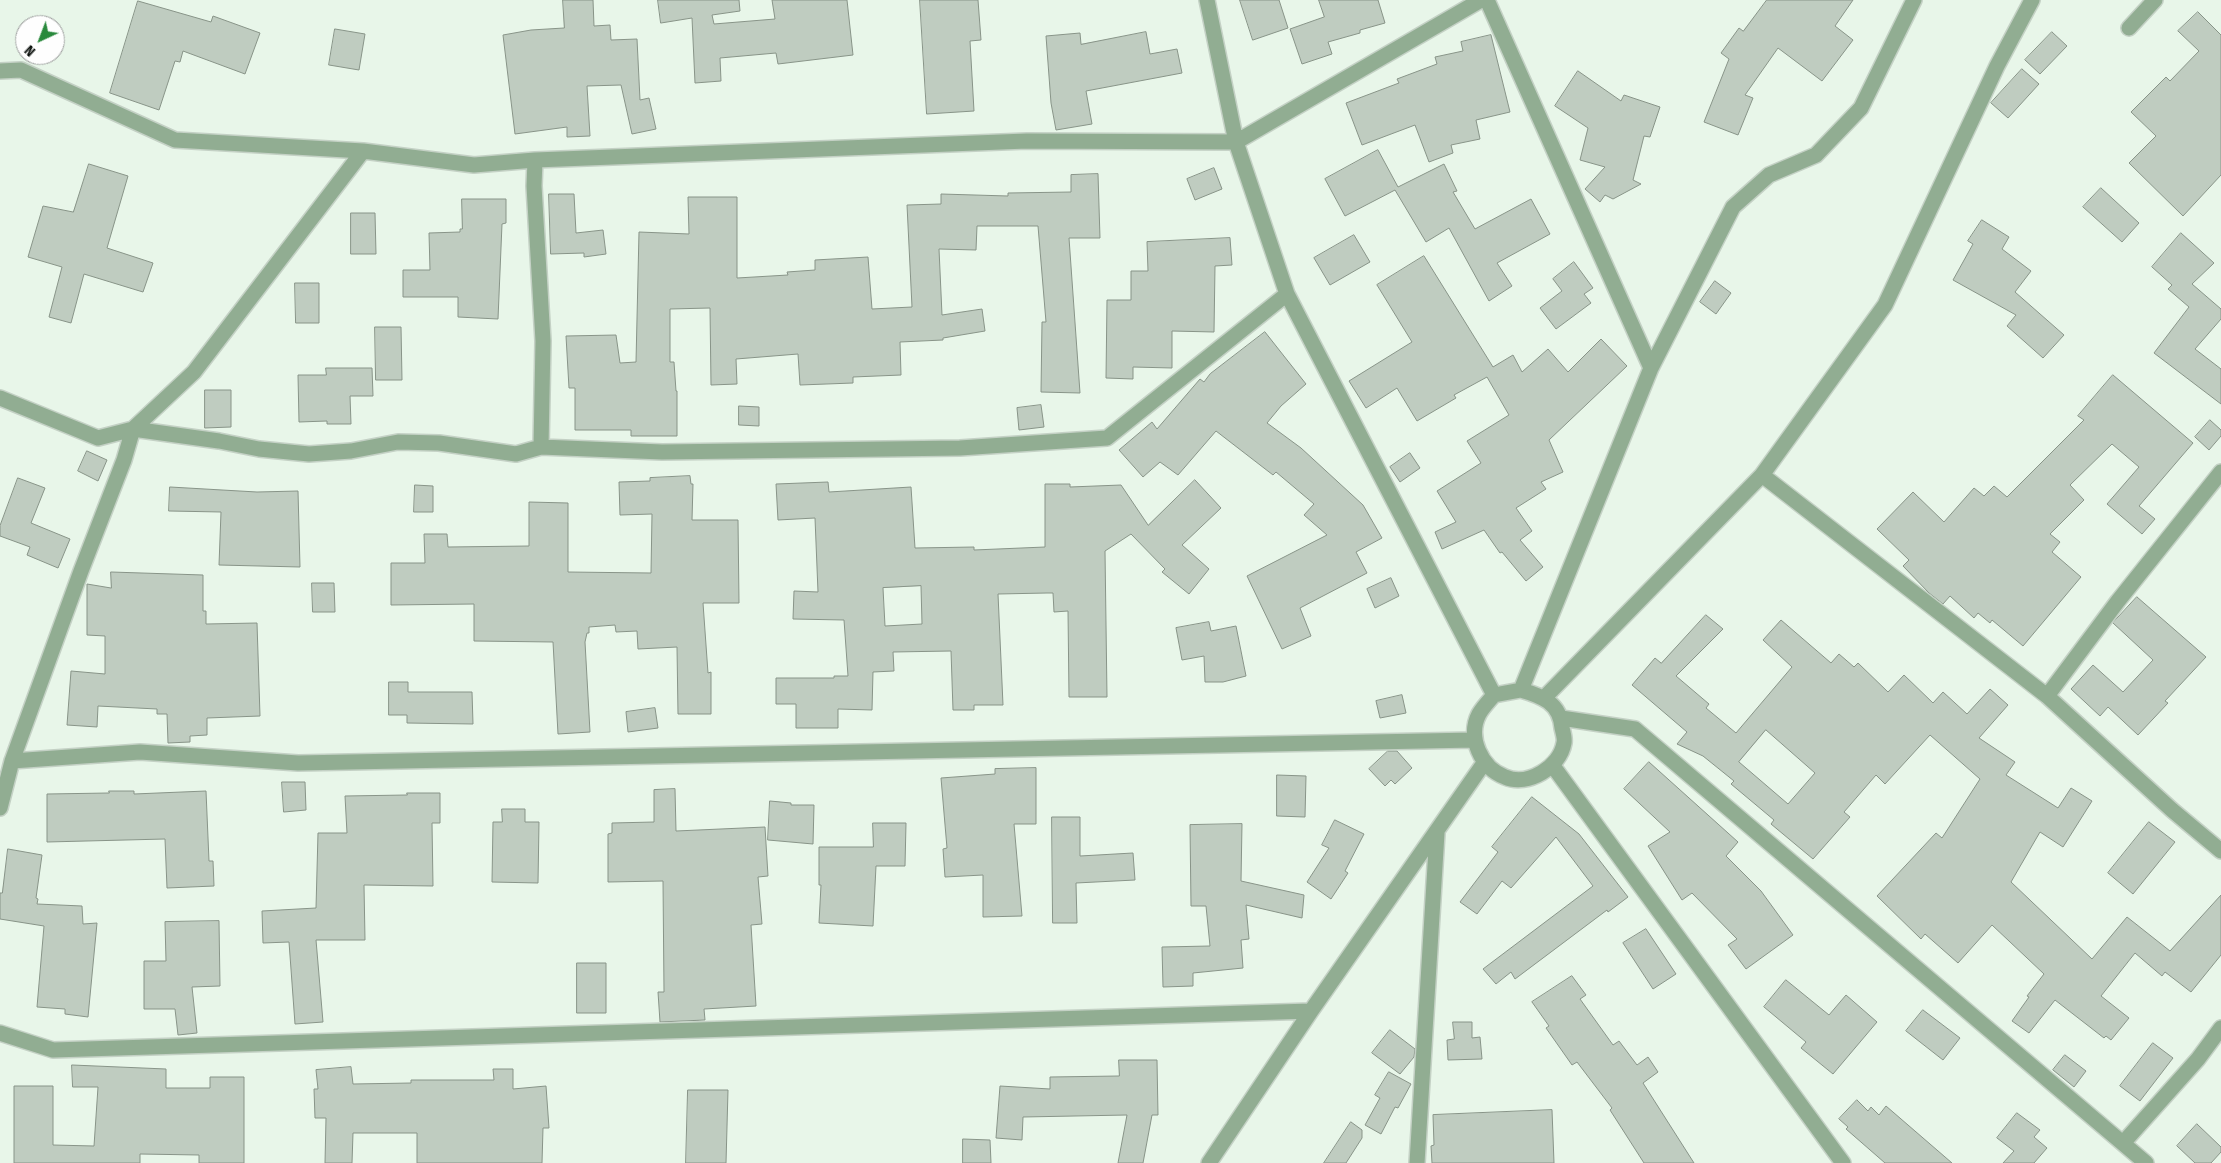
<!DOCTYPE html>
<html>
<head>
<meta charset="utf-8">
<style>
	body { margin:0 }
	#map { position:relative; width:2221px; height:1163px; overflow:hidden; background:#e8f6e9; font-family:"Fira Sans Condensed",sans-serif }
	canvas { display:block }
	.north { position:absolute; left:15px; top:15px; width:50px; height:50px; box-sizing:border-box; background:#fefefe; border:1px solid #9c9e9d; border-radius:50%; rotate:223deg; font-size:14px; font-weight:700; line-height:20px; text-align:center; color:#0a0f0b }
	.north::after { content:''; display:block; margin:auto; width:18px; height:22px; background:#29893c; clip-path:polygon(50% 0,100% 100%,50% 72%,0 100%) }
</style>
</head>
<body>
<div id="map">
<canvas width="2221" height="1163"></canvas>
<div class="north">N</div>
</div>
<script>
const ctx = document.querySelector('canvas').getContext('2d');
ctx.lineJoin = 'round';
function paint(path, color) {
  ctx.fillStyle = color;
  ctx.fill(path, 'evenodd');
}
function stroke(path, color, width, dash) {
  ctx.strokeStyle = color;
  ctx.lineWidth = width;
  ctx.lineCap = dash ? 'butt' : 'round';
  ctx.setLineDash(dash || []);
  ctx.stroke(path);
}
const building = new Path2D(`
	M 563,0 L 593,0 L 594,26 L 610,25 L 611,40 L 637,39 L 640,100 L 649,98 L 656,129 L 632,134 L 621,85 L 587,86 L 590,136 L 567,137 L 567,127 L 515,134 L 503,35 L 531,30 L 564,28 Z
	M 658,0 L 739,0 L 740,11 L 712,15 L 714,24 L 775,19 L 772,0 L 847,0 L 853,55 L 778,64 L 776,53 L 720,58 L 721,81 L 695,83 L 692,18 L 661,23 Z
	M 920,0 L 978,0 L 981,40 L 970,41 L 974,111 L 927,114 Z
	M 1240,0 L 1279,0 L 1288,28 L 1253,40 Z
	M 1319,0 L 1378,0 L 1385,23 L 1360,30 L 1360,33 L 1328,42 L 1332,54 L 1302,64 L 1290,29 L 1324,17 Z
	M 1767,0 L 1853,0 L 1835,26 L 1853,40 L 1822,81 L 1778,48 L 1745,95 L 1753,98 L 1738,135 L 1704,122 L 1729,59 L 1721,53 L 1739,28 L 1743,31 Z
	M 138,1 L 211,22 L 213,16 L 260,33 L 245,74 L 183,51 L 180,62 L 175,61 L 159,110 L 110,93 Z
	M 2198,12 L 2221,35 L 2221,175 L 2183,216 L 2129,163 L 2156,136 L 2131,112 L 2166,77 L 2170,81 L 2199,51 L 2178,31 Z
	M 335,29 L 365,34 L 359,70 L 329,65 Z
	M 1146,32 L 1150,54 L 1177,49 L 1182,73 L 1086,91 L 1092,124 L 1056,130 L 1051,103 L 1046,36 L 1080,33 L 1081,44 Z
	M 2052,32 L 2067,46 L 2040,74 L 2025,60 Z
	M 1491,35 L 1510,112 L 1476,120 L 1480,139 L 1451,145 L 1453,153 L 1429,162 L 1415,125 L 1362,145 L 1346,103 L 1399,83 L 1397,79 L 1437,64 L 1435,57 L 1463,51 L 1461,42 Z
	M 2022,69 L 2039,84 L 2008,118 L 1991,103 Z
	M 1578,71 L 1621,101 L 1624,95 L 1660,107 L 1650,137 L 1644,136 L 1633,180 L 1641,184 L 1613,199 L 1605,195 L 1600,202 L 1585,189 L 1605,167 L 1580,160 L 1588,128 L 1555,106 Z
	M 1378,150 L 1398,187 L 1444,164 L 1457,191 L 1453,192 L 1475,229 L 1531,199 L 1550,234 L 1497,263 L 1512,286 L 1489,301 L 1449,228 L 1426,242 L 1395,190 L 1345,216 L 1325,179 Z
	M 89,164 L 128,176 L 107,248 L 153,263 L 143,292 L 84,274 L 71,323 L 49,317 L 62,267 L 28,257 L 43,206 L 73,212 Z
	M 1214,168 L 1222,189 L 1195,200 L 1187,179 Z
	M 1098,174 L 1100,238 L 1069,238 L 1080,393 L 1041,392 L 1042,322 L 1046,322 L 1038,226 L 977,226 L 976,250 L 939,249 L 942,315 L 982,309 L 985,331 L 943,338 L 943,340 L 900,342 L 901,375 L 853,377 L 853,383 L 800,385 L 798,354 L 736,359 L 737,384 L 711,385 L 710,308 L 670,309 L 670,362 L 674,362 L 676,391 L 677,391 L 677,436 L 631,436 L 631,430 L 575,430 L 575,388 L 569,388 L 566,336 L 616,335 L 620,363 L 636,362 L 639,232 L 689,234 L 688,197 L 737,197 L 737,278 L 788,275 L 787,272 L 815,270 L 815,260 L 868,257 L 872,309 L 912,307 L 907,205 L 941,204 L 941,194 L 1008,196 L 1008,193 L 1071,192 L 1071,175 Z
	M 2101,188 L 2139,223 L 2122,242 L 2083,207 Z
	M 549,194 L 574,194 L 576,233 L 603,230 L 606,254 L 584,257 L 584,253 L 551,254 Z
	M 462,199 L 506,199 L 506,223 L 502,224 L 498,319 L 458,317 L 458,297 L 403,297 L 403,270 L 430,270 L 429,233 L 460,232 L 460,229 L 462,229 Z
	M 351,213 L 375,213 L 376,254 L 351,254 Z
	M 1982,220 L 2009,237 L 2002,249 L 2031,271 L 2015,292 L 2064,335 L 2043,358 L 2007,326 L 2016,315 L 1953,280 L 1973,244 L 1968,241 Z
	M 2181,233 L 2214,263 L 2192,284 L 2221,309 L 2221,319 L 2195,349 L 2221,369 L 2221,404 L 2154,353 L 2189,307 L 2168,289 L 2172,285 L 2152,267 Z
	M 1354,235 L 1370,262 L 1330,285 L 1314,258 Z
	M 1230,238 L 1232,265 L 1215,266 L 1214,332 L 1172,331 L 1172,368 L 1133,367 L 1133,379 L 1106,378 L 1107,300 L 1131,300 L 1131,271 L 1148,271 L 1147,242 Z
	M 1424,256 L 1493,367 L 1513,355 L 1522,372 L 1548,349 L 1568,372 L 1601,339 L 1627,366 L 1549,440 L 1563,472 L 1541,482 L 1546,489 L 1516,508 L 1532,531 L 1520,540 L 1543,567 L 1526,581 L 1502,552 L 1500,553 L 1484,530 L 1442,549 L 1435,532 L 1456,522 L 1437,491 L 1481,463 L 1467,441 L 1509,415 L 1487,377 L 1454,395 L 1456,398 L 1417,421 L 1397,388 L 1366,408 L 1349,381 L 1412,342 L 1377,285 Z
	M 1574,262 L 1593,288 L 1584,294 L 1591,303 L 1556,329 L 1540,308 L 1562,291 L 1553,279 Z
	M 1715,281 L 1731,293 L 1716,314 L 1700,302 Z
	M 295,283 L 319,283 L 319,323 L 296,323 Z
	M 375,327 L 401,327 L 402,380 L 376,380 Z
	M 1265,332 L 1306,384 L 1281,406 L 1267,423 L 1301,448 L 1363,505 L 1382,538 L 1356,552 L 1367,573 L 1300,608 L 1311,636 L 1282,649 L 1247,576 L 1327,535 L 1304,515 L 1314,504 L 1276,472 L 1273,475 L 1216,431 L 1178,475 L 1160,462 L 1143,477 L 1119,450 L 1152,422 L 1157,429 L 1200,379 L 1204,382 L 1210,374 Z
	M 326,368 L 372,368 L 373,396 L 350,396 L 351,424 L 327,424 L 327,421 L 299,422 L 298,375 L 326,375 Z
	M 2113,375 L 2193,443 L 2139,506 L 2155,519 L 2142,534 L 2107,504 L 2139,467 L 2112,444 L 2070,485 L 2084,500 L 2050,534 L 2060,542 L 2052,552 L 2081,577 L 2023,646 L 1992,620 L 1990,623 L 1978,613 L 1974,618 L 1950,596 L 1943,604 L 1929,593 L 1903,566 L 1909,560 L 1877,529 L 1913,492 L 1944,522 L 1974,488 L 1984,496 L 1994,486 L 2007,497 L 2084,420 L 2078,416 Z
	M 205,390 L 231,390 L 231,427 L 205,428 Z
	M 1041,405 L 1044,427 L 1019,430 L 1017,408 Z
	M 739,406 L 759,407 L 759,426 L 739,425 Z
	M 2210,420 L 2221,430 L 2221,436 L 2209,450 L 2195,437 Z
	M 87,451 L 107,460 L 98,481 L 78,471 Z
	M 1410,453 L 1420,468 L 1400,482 L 1390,467 Z
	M 690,476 L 691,484 L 693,484 L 692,520 L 738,520 L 739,603 L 703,603 L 708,673 L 711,672 L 711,714 L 678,714 L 677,647 L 638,649 L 637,631 L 616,632 L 615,625 L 589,627 L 589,633 L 587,633 L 585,642 L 590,732 L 558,734 L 553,642 L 474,641 L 474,604 L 391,605 L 391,563 L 425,563 L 424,534 L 447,534 L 448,547 L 529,546 L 529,502 L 568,503 L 568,572 L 651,573 L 652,514 L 620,515 L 619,482 L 650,481 L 650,478 Z
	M 18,478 L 45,488 L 31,523 L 70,539 L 58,568 L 27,555 L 30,547 L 0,536 L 0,526 Z
	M 1195,480 L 1221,508 L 1182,545 L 1209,569 L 1189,594 L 1162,572 L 1165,569 L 1131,534 L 1105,551 L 1107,697 L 1069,697 L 1068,611 L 1054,612 L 1053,593 L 1047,593 L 998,594 L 1003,705 L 974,705 L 974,710 L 953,710 L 951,651 L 893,652 L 894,671 L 873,672 L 872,710 L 838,709 L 838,728 L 796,728 L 796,704 L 776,704 L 776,678 L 834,678 L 834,676 L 848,676 L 844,620 L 793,619 L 794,591 L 818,592 L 815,518 L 778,520 L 776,484 L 828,482 L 829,492 L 911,487 L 915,548 L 974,547 L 974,550 L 1045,547 L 1045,484 L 1070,484 L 1070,487 L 1121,485 L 1148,525 ZM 921,586 L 922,624 L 885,626 L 883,588 Z
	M 415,485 L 433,486 L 433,512 L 414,512 Z
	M 170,487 L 257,492 L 298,491 L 300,567 L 219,565 L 221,512 L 169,511 Z
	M 111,572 L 203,575 L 203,611 L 206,611 L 206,624 L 257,623 L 260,716 L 207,718 L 207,735 L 190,736 L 190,742 L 168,743 L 167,714 L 157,714 L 157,709 L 98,706 L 97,727 L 67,725 L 71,671 L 105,674 L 105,636 L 87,635 L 87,584 L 111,588 Z
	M 1391,578 L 1399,596 L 1375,608 L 1367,589 Z
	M 312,583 L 334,583 L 335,612 L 313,612 Z
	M 2137,597 L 2206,657 L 2165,701 L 2168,703 L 2138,735 L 2108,707 L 2100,716 L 2071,689 L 2093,665 L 2123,692 L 2153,660 L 2113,623 Z
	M 1706,615 L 1723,629 L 1676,676 L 1709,704 L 1706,708 L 1736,733 L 1792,667 L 1763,640 L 1781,620 L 1831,663 L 1839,654 L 1854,667 L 1858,663 L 1888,692 L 1904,675 L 1933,703 L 1943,692 L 1967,714 L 1990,689 L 2008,705 L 1979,738 L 2015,762 L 2006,775 L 2058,808 L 2071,788 L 2092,801 L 2063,847 L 2040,832 L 2011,882 L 2092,959 L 2127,917 L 2170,951 L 2221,895 L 2221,955 L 2191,992 L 2165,972 L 2162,976 L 2135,953 L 2101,996 L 2129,1018 L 2111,1040 L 2106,1036 L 2104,1038 L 2055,1000 L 2029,1033 L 2012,1021 L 2029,997 L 2027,996 L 2044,974 L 1992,925 L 1958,963 L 1925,934 L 1921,939 L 1877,896 L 1936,833 L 1942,838 L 1980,779 L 1930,735 L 1885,784 L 1876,775 L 1844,812 L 1850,817 L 1813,859 L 1771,824 L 1774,820 L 1731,784 L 1734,781 L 1703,756 L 1677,744 L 1687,732 L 1632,685 L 1655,658 L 1661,663 ZM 1766,730 L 1815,773 L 1788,804 L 1739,762 Z
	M 1209,622 L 1211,631 L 1236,626 L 1246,676 L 1223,682 L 1205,682 L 1204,656 L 1182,660 L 1176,628 Z
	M 389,682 L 408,682 L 408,692 L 472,692 L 473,724 L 407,723 L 407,715 L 389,715 Z
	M 1402,695 L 1406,713 L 1380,718 L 1376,701 Z
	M 655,708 L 658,728 L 628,732 L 626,712 Z
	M 1388,751 L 1397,751 L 1412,768 L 1395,784 L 1391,780 L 1385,786 L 1369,769 Z
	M 1649,762 L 1738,842 L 1726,856 L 1761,891 L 1793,935 L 1746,969 L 1728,945 L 1737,939 L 1692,893 L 1682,900 L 1648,846 L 1670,832 L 1624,789 Z
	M 1036,768 L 1036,824 L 1014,824 L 1022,916 L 983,917 L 983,875 L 945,877 L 943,849 L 947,848 L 941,778 L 995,774 L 995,769 Z
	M 1277,775 L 1306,776 L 1305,817 L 1277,816 Z
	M 282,782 L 305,782 L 306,810 L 284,812 Z
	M 675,789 L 676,831 L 765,827 L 768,876 L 758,877 L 762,924 L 751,925 L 756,1006 L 704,1009 L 705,1020 L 660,1022 L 658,992 L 664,992 L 663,881 L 608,882 L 608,834 L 612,833 L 612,823 L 654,822 L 654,790 Z
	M 109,791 L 134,791 L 134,794 L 206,791 L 209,861 L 213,861 L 214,886 L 167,888 L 165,839 L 47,842 L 47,794 L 109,793 Z
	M 407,793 L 440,793 L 440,823 L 432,823 L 433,886 L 364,885 L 365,940 L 316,940 L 323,1022 L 295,1024 L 289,942 L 263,943 L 262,911 L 316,908 L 318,833 L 347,833 L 345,796 L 407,795 Z
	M 1532,797 L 1579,834 L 1628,897 L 1608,912 L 1607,910 L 1515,979 L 1511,972 L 1496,984 L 1483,969 L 1593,886 L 1556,837 L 1511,888 L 1502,881 L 1477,914 L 1460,902 L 1498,852 L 1492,847 Z
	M 770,801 L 791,803 L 791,805 L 814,805 L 813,844 L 768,840 Z
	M 502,809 L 525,809 L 525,822 L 539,822 L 538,883 L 492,882 L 493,822 L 502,822 Z
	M 1052,817 L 1080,817 L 1080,856 L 1133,853 L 1135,880 L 1076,883 L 1077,923 L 1053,923 Z
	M 1335,820 L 1364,834 L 1345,871 L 1348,873 L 1331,899 L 1307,882 L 1329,848 L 1322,845 Z
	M 2149,822 L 2175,842 L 2133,894 L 2108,873 Z
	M 873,823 L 906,823 L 905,866 L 876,866 L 873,926 L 819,923 L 821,885 L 819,885 L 819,847 L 873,847 Z
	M 1242,824 L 1241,881 L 1304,895 L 1302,918 L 1246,905 L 1249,939 L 1241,940 L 1243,968 L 1193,973 L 1193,986 L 1163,987 L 1162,947 L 1210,946 L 1206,906 L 1191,906 L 1190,825 Z
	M 8,849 L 42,855 L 36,898 L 38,899 L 37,904 L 82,906 L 83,924 L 97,923 L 88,1017 L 65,1014 L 65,1009 L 37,1007 L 44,926 L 0,919 L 0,893 L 2,893 Z
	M 219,921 L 220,986 L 192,987 L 197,1033 L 178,1035 L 175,1009 L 144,1009 L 144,961 L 166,961 L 165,922 Z
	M 1646,929 L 1676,974 L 1653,989 L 1623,943 Z
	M 577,963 L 606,963 L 606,1013 L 577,1013 Z
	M 1572,976 L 1586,995 L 1580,999 L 1613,1045 L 1619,1041 L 1637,1065 L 1648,1057 L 1658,1072 L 1643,1083 L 1694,1163 L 1644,1163 L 1610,1110 L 1612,1108 L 1577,1062 L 1572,1065 L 1546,1028 L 1549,1026 L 1532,1002 Z
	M 1786,980 L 1829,1015 L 1846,995 L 1877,1022 L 1833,1074 L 1801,1048 L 1806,1042 L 1764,1007 Z
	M 1923,1010 L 1960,1038 L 1943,1060 L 1906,1031 Z
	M 1453,1022 L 1472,1022 L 1472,1038 L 1480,1037 L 1482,1059 L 1448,1060 L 1447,1040 L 1454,1039 Z
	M 1390,1030 L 1415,1049 L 1414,1057 L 1400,1074 L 1372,1053 Z
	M 2153,1043 L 2173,1058 L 2140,1101 L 2120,1086 Z
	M 2065,1055 L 2086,1071 L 2074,1087 L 2053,1070 Z
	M 1119,1060 L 1157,1060 L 1158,1115 L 1152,1115 L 1143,1163 L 1118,1163 L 1127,1115 L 1023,1117 L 1022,1140 L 996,1138 L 1000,1086 L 1050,1089 L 1050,1077 L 1119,1076 Z
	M 72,1065 L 166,1069 L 166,1088 L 210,1088 L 210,1077 L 244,1077 L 244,1163 L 199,1163 L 199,1155 L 140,1154 L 140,1163 L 14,1163 L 14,1086 L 53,1086 L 53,1145 L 94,1146 L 98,1087 L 73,1087 Z
	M 351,1067 L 353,1084 L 411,1083 L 411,1080 L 494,1080 L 493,1069 L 513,1069 L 513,1089 L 546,1086 L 549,1128 L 543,1128 L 542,1163 L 417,1163 L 417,1133 L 353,1133 L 352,1163 L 325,1163 L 326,1118 L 315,1118 L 314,1089 L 318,1089 L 316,1070 Z
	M 1389,1072 L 1411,1084 L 1398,1108 L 1395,1107 L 1381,1134 L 1365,1125 L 1380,1098 L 1375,1095 Z
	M 688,1090 L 728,1090 L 726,1163 L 686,1163 Z
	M 1857,1100 L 1868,1111 L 1871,1107 L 1879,1115 L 1886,1106 L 1952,1163 L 1885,1163 L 1846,1129 L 1848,1127 L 1839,1119 Z
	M 1552,1110 L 1554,1163 L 1432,1163 L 1431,1146 L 1434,1145 L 1433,1115 Z
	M 2017,1113 L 2040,1130 L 2034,1137 L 2047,1148 L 2034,1163 L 2003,1163 L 2014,1151 L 1997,1138 Z
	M 1351,1122 L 1362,1130 L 1362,1138 L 1346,1163 L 1324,1163 Z
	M 2197,1124 L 2221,1147 L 2221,1152 L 2211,1163 L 2195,1163 L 2177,1146 Z
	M 963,1139 L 990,1140 L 991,1163 L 963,1163 Z`);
paint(building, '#bfccc0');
stroke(building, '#889488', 1);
const minor = new Path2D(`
	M 1207,0 L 1236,142 L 1287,294 L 1494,695
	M 1487,0 L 1651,368 L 1733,207 L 1769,175 L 1816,155 L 1861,108 L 1914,0
	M 2129,28 L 2155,0
	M 0,71 L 21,70 L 175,140 L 363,151 L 474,165 L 535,160 L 1027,141 L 1236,142 L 1481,0
	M 535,160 L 534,186 L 543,341 L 541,447
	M 0,398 L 98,438 L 133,429 L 194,372 L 363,151
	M 1762,475 L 2047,696 L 2172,810 L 2221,851
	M 1521,690 L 1651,368
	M 1521,690 C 1542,696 1560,703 1562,728 C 1563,732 1565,739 1564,743 C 1560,767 1528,787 1505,777 C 1481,768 1467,737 1479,714 C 1483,707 1489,701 1494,695 Z
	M 2047,696 L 2118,601 L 2221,472
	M 1545,697 L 1762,475 L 1885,305 L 1997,66 L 2032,0
	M 1561,718 L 1635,729 L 2146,1163
	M 12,761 L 140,752 L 298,763 L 1474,740
	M 1553,766 L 1843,1163
	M 0,808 L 12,761 L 81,571 L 124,460 L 133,429 L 219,441 L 259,449 L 309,454 L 351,451 L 398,442 L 439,443 L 516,454 L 541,447 L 662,452 L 960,448 L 1107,438 L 1287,294
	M 0,1033 L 53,1050 L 1311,1011
	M 2124,1142 L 2198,1059 L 2221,1028
	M 1209,1163 L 1311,1011 L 1484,763
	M 1417,1163 L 1437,833`);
stroke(minor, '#c4d1c5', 18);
stroke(minor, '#91ad92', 15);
</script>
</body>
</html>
